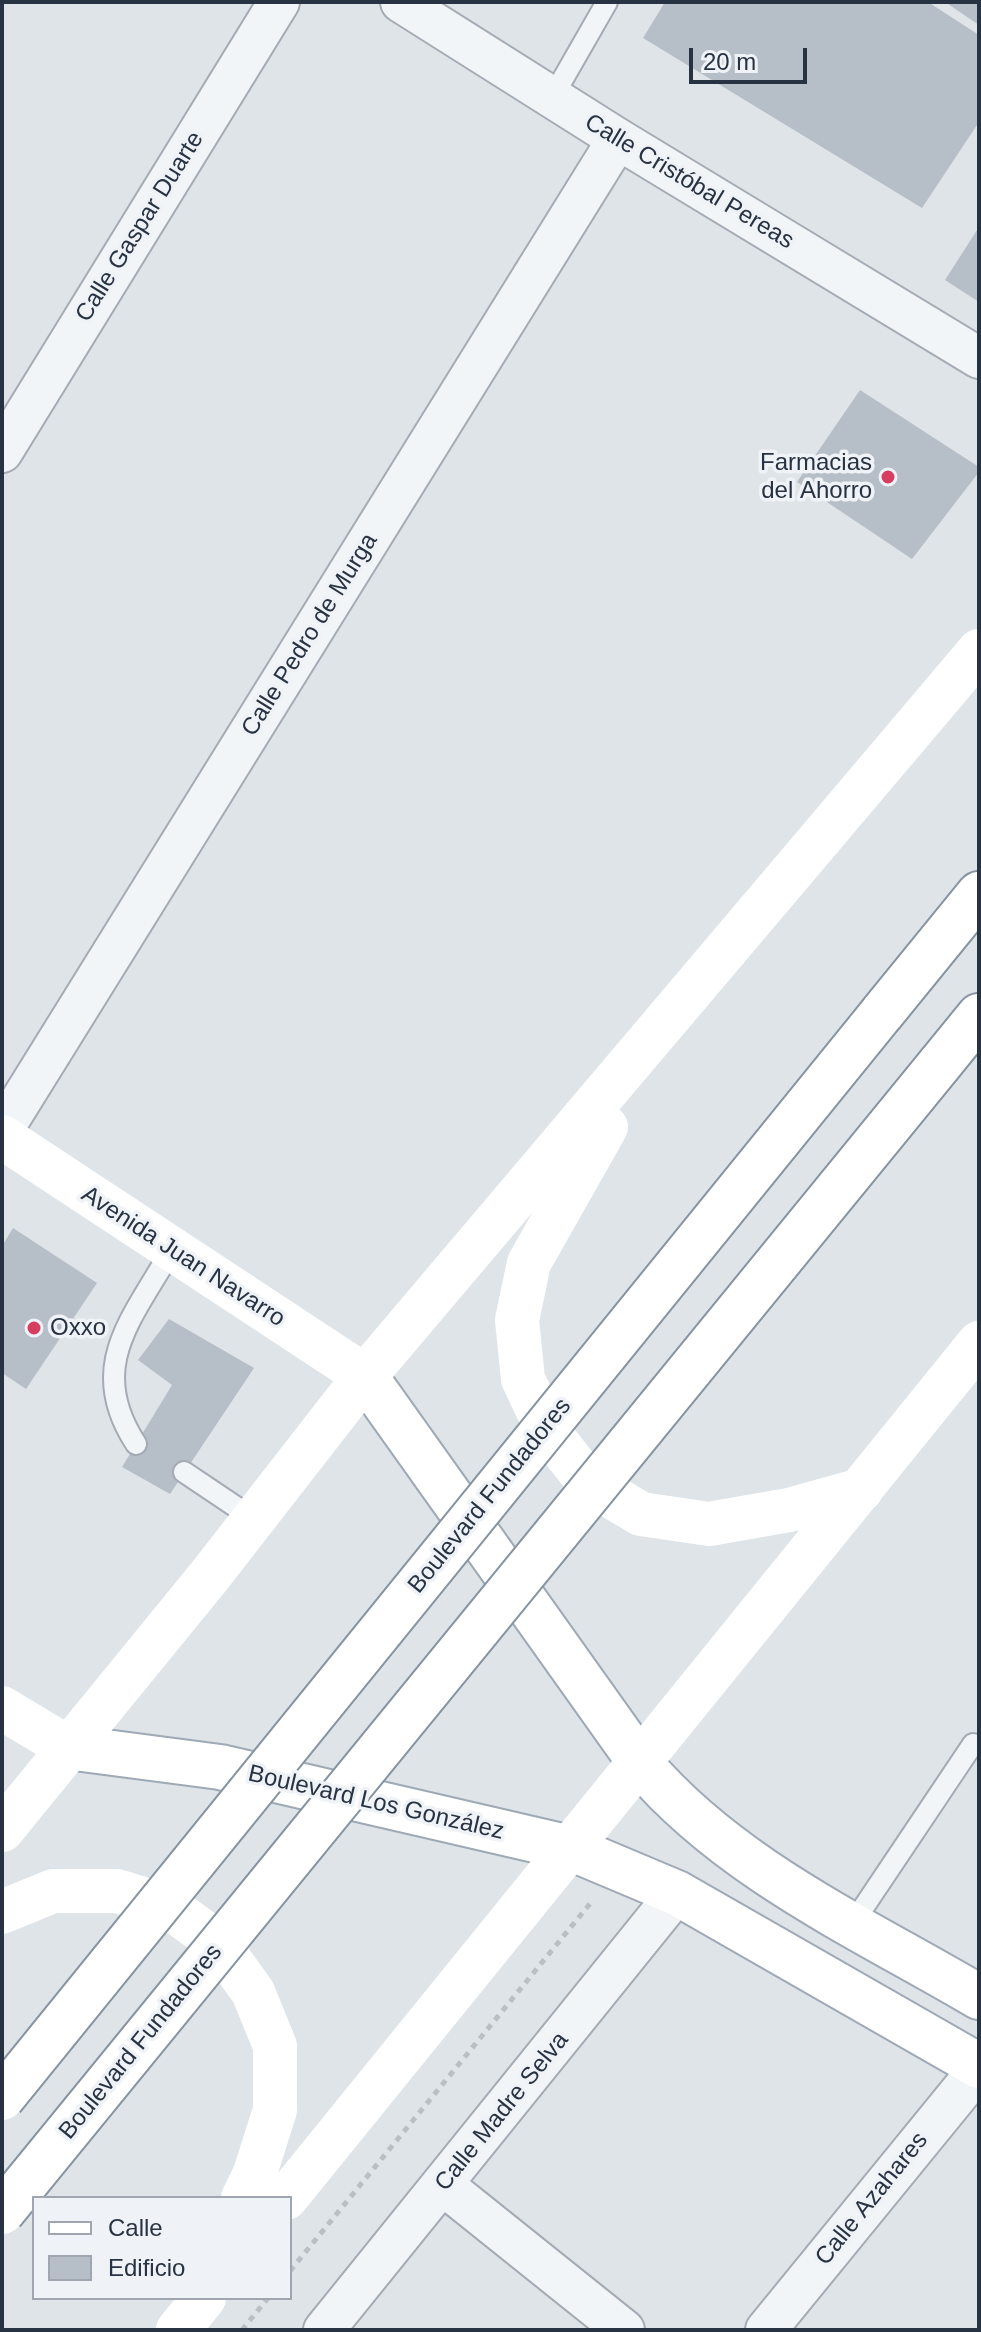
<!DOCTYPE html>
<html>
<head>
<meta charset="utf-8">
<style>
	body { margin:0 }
	#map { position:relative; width:981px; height:2332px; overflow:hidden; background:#dfe4e9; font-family:Helvetica,sans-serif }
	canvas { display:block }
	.frame { position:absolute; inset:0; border:4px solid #273342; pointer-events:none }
	.legend { position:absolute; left:32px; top:2196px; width:260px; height:104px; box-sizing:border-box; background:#eff3f7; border:2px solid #9fa6af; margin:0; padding:10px 14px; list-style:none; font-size:24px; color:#273342 }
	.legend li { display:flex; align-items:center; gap:16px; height:40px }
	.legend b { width:40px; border:2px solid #9fa6af }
	.scale { position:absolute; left:689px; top:48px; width:118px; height:36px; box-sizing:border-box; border:4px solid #273342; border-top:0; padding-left:10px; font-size:24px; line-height:28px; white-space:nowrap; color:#273342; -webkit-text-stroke:6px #eff3f7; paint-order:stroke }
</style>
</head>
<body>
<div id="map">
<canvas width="981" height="2332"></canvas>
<div class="frame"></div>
<ul class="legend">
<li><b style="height:10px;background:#fff"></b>Calle</li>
<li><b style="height:22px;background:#b6bec7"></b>Edificio</li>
</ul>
<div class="scale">20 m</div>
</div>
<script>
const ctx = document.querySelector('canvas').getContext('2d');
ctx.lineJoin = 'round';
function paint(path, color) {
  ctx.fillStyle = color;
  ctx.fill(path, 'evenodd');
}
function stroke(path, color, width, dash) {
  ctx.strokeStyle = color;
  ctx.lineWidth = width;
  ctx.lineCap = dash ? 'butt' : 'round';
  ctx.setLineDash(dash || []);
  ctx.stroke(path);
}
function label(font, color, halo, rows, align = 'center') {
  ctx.font = font + ' Helvetica,sans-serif';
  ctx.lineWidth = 7;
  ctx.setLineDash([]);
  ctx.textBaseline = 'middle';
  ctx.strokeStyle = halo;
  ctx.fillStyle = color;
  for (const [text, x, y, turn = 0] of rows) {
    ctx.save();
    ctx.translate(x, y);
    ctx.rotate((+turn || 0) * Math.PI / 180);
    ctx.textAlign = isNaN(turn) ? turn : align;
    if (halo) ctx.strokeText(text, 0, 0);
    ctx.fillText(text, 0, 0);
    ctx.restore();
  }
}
paint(new Path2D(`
	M 665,2 L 928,2 L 979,35 L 979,122 L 922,208 L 643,38 Z
	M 945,2 L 979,2 L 979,25 Z
	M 979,227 L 979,302 L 945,280 Z
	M 860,390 L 979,467 L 979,472 L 912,559 L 797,482 Z
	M 13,1228 L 97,1283 L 26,1389 L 2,1373 L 2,1246 Z
	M 169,1319 L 254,1368 L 170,1494 L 122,1467 L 172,1385 L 138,1360 Z`), '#b6bec7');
const lane = new Path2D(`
	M 552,98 L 607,2
	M 136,1444 C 85,1366 133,1318 172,1249
	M 184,1472 L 254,1519
	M 853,1923 L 973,1744`);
const street = new Path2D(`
	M 401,2 L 618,139 L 979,358
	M 2,452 L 279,2
	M 2,1131 L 618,139
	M 443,2185 L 624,2330
	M 324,2330 L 677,1893
	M 766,2330 L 979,2069`);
const primary = new Path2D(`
	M 365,1376 L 641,1764 C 730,1869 862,1928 979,1997
	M 67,1747 L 220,1767 L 570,1848 L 677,1893 L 979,2066`);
const highway = new Path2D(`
	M 882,1013 L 979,894
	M 939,1065 L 979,1016`);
stroke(lane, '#a4abb4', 24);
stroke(street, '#a4abb4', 44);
stroke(primary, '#9ea9b6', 48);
stroke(highway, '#8693a1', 48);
stroke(new Path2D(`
	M 290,2271 L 593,1900
	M 242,2330 L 268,2298`), '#b9bfc4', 5, [6, 6]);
stroke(lane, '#f2f5f7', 20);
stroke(street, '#f2f5f7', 40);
stroke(new Path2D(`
	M 606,1127 L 529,1263 L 517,1320 L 523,1379 L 547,1430 L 589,1483 L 641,1514 L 709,1524 L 789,1510 L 861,1490
	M 2,1137 L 365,1376
	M 2,1708 L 67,1747
	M 2,1830 L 211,1574 L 365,1376 L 979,651
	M 2,1912 L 53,1891 L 117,1891 L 169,1907 L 217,1942 L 253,1992 L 275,2046 L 275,2110 L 255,2173 L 243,2198
	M 286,2198 L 979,1343
	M 178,2330 L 204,2298`), '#fff', 44);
stroke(primary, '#fff', 44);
stroke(highway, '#fff', 44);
const highwayBridge = new Path2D(`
	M 2,2098 L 882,1013
	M 2,2212 L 939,1065`);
stroke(highwayBridge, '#8693a1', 48, []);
stroke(highwayBridge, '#fff', 44);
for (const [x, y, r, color] of [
	[888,477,8,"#d63d60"],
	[34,1328,8,"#d63d60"]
]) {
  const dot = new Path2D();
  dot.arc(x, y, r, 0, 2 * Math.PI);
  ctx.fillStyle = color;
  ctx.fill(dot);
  stroke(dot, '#eff3f7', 3);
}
label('24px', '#273342', '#eff3f7', [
	["Calle Cristóbal Pereas",689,182,31],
	["Calle Gaspar Duarte",140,227,-58],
	["Calle Pedro de Murga",310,635,-58],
	["Avenida Juan Navarro",183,1257,33],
	["Boulevard Fundadores",490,1496,-51],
	["Boulevard Los González",376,1803,13],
	["Boulevard Fundadores",141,2042,-51],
	["Calle Madre Selva",502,2112,-51],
	["Calle Azahares",872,2199,-51]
]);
label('24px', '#273342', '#eff3f7', [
	["Farmacias",872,463],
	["del Ahorro",872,491],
	["Oxxo",50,1328,"left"]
], 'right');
</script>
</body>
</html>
